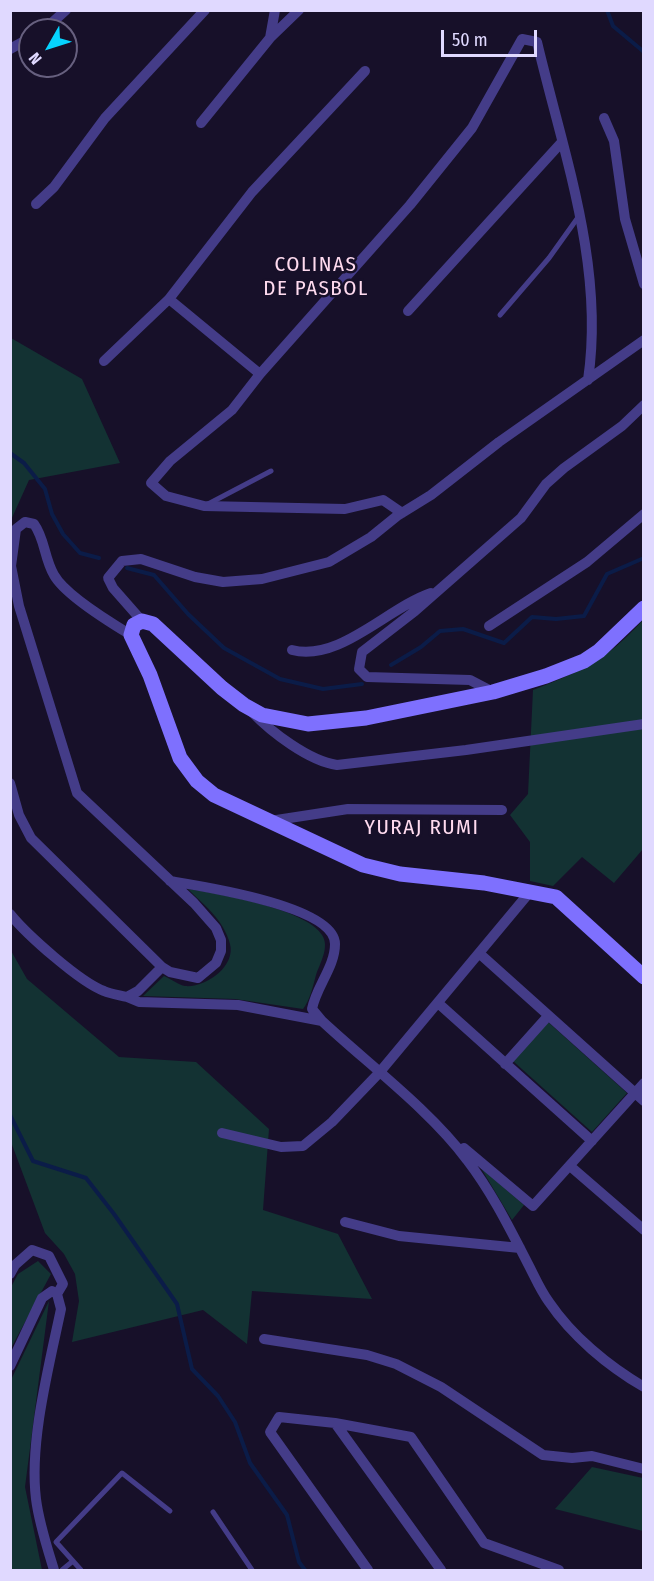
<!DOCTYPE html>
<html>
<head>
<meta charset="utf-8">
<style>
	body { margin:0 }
	#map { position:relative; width:654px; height:1581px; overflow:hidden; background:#171029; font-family:"Fira Sans Condensed",sans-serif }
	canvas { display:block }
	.frame { position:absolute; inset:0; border:12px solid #e0d9ff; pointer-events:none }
	.north { position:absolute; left:18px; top:18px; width:60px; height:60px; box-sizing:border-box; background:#171029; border:2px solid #67607f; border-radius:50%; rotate:231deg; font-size:16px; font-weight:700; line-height:24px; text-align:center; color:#e0d9ff }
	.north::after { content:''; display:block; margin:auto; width:21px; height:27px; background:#06d3fe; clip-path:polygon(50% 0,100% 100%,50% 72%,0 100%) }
	.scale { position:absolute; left:441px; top:30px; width:96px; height:27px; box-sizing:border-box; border:3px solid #e0d9ff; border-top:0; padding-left:8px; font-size:18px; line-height:21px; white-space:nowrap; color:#e0d9ff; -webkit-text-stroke:4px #171029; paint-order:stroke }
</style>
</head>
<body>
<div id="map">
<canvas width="654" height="1581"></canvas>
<div class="frame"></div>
<div class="north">N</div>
<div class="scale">50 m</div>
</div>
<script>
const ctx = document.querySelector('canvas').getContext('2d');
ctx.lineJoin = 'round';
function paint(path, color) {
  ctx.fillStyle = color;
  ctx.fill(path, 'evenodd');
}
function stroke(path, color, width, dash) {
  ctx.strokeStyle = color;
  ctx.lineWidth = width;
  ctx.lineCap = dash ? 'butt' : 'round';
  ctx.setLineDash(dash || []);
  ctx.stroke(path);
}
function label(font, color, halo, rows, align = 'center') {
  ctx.font = font + ' "Fira Sans Condensed",sans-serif';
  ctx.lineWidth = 5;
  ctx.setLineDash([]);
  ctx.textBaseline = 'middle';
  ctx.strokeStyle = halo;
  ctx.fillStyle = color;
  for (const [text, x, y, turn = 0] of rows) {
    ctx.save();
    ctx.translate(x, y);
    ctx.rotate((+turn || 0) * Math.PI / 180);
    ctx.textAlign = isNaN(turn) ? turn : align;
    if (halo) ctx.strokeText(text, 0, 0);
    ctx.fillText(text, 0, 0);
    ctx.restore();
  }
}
paint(new Path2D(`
	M 11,338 L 82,379 L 120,463 L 29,480 L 11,520 Z
	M 643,620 L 643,849 L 614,883 L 582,857 L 553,886 L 530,881 L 530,842 L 510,815 L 528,794 L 533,690 C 586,669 604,662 643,620 Z
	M 188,889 C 216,893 307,909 322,935 C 330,947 320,963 316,975 C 313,986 310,1000 303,1009 L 235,999 L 143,996 L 164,976 C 171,979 179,985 185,986 C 206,988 236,966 230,944 C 224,920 204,905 188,889 Z
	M 10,949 L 27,979 L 119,1057 L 196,1062 L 269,1129 L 263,1210 L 338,1234 L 372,1299 L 252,1291 L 247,1344 L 203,1310 L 72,1342 L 79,1301 L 75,1274 L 64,1254 L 45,1233 L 11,1142 Z
	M 548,1022 L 627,1093 L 592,1132 L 513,1061 Z
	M 481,1168 L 524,1205 L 512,1220 Z
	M 38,1261 L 51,1274 L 11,1348 L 11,1287 L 18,1274 Z
	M 49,1301 L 25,1487 L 42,1570 L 11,1570 L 10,1382 Z
	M 592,1467 L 643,1478 L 643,1531 L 555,1509 Z`), '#133233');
stroke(new Path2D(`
	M 607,10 L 613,26 L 644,52
	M 10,453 L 24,463 L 45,489 L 52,514 L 63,534 L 80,553 L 99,558
	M 127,568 L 154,575 L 188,614 L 224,648 L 280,679 L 323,689 L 362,684
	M 391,665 L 421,647 L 440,631 L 463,629 L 504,643 L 532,617 L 556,619 L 584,616 L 607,574 L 644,558
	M 10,1115 L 33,1161 L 86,1178 L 114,1214 L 177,1304 L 192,1369 L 218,1396 L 235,1422 L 250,1463 L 287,1515 L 299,1562 L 305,1570`), '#0b1c48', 4);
stroke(new Path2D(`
	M 500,315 L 549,258 L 579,216
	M 208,504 L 271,471
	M 213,1512 L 252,1570
	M 62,1570 L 73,1561
	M 81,1570 L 56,1542 L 122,1473 L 170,1511`), '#443c88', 5);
stroke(new Path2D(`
	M 44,30 L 66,10
	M 270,38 L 275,10
	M 10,49 L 30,38
	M 604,118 L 614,141 L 625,219 L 644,284
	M 201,123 L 270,38 L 299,10
	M 36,204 L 54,187 L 105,118 L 205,10
	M 169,299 L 260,374
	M 408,311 L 561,143
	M 104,361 L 169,299 L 252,192 L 365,71
	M 402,513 L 383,500 L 345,509 L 204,506 L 166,496 L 151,483 L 170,461 L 232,410 L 260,374 L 410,205 L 472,128 L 522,39 L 537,42 C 563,152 605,266 588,380
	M 142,621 L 113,588 L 108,578 L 122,561 L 141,559 L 195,577 L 223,582 L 262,579 L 329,562 L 371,537 L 397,516 L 431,495 L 499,442 L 644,340
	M 489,626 L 587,562 L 644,514
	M 292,650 C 340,662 387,608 431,593
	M 493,692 L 470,680 L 367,677 L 359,669 L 362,652 L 415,611 L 521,518 L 546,484 L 564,468 L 622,426 L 644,405
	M 252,712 C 271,732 309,761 337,765 L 466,750 L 644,724
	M 10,783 L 19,815 L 31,838 L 162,967 L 170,972 L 198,978 L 216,963 L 221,951 L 221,940 L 216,928 L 194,903 L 77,793 L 19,606 L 11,566 L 16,529 L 25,522 L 34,524 C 45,539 44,558 54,575 C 65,595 111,623 131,635
	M 270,821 L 348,809 L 502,810
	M 170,881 C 200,886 335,906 335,944 C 335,967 316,987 312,1009 L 322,1021 C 367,1063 431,1111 467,1160 C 491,1191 509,1227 527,1262 C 534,1275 540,1290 549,1302 C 572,1336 608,1366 644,1387
	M 10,914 C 27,935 80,982 104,991 C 111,994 119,995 127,997 L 138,991 L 162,967
	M 480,954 L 644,1101
	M 127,997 L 139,1002 L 238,1005 L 322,1021
	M 438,1003 L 592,1141
	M 505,1064 L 548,1016
	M 222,1133 L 281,1147 L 303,1146 L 332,1122 L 379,1073 L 529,893
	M 464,1148 L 533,1206 L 644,1083
	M 570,1166 L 644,1230
	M 345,1222 L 399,1236 L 520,1248
	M 10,1274 L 15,1265 L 32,1250 L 49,1256 L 63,1284 L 57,1294
	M 264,1339 L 367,1355 L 396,1364 L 441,1387 L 543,1455 L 572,1458 L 592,1456 L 644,1469
	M 10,1366 L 42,1298 L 52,1291 L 57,1294 L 61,1309 C 49,1366 29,1442 36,1499 C 39,1523 47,1547 54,1570
	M 335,1423 L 441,1570
	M 368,1570 L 270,1432 L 279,1417 L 335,1423 L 411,1437 L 484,1543 L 559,1570`), '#443c88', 10);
stroke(new Path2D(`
	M 644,608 L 599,651 L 584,661 L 546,676 L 493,692 L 366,718 L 308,724 L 262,715 L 244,705 L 222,688 L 153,624 L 142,621 L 134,625 L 131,635 L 150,675 L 180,758 L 197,781 L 214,795 L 363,865 L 400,874 L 484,883 L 556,897 L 644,977`), '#7e70fe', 15);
ctx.letterSpacing = '1.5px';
label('21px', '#ffdbef', '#171029', [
	["COLINAS",316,265],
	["DE PASBOL",316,289],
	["YURAJ RUMI",422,828]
]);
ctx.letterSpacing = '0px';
</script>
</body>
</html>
